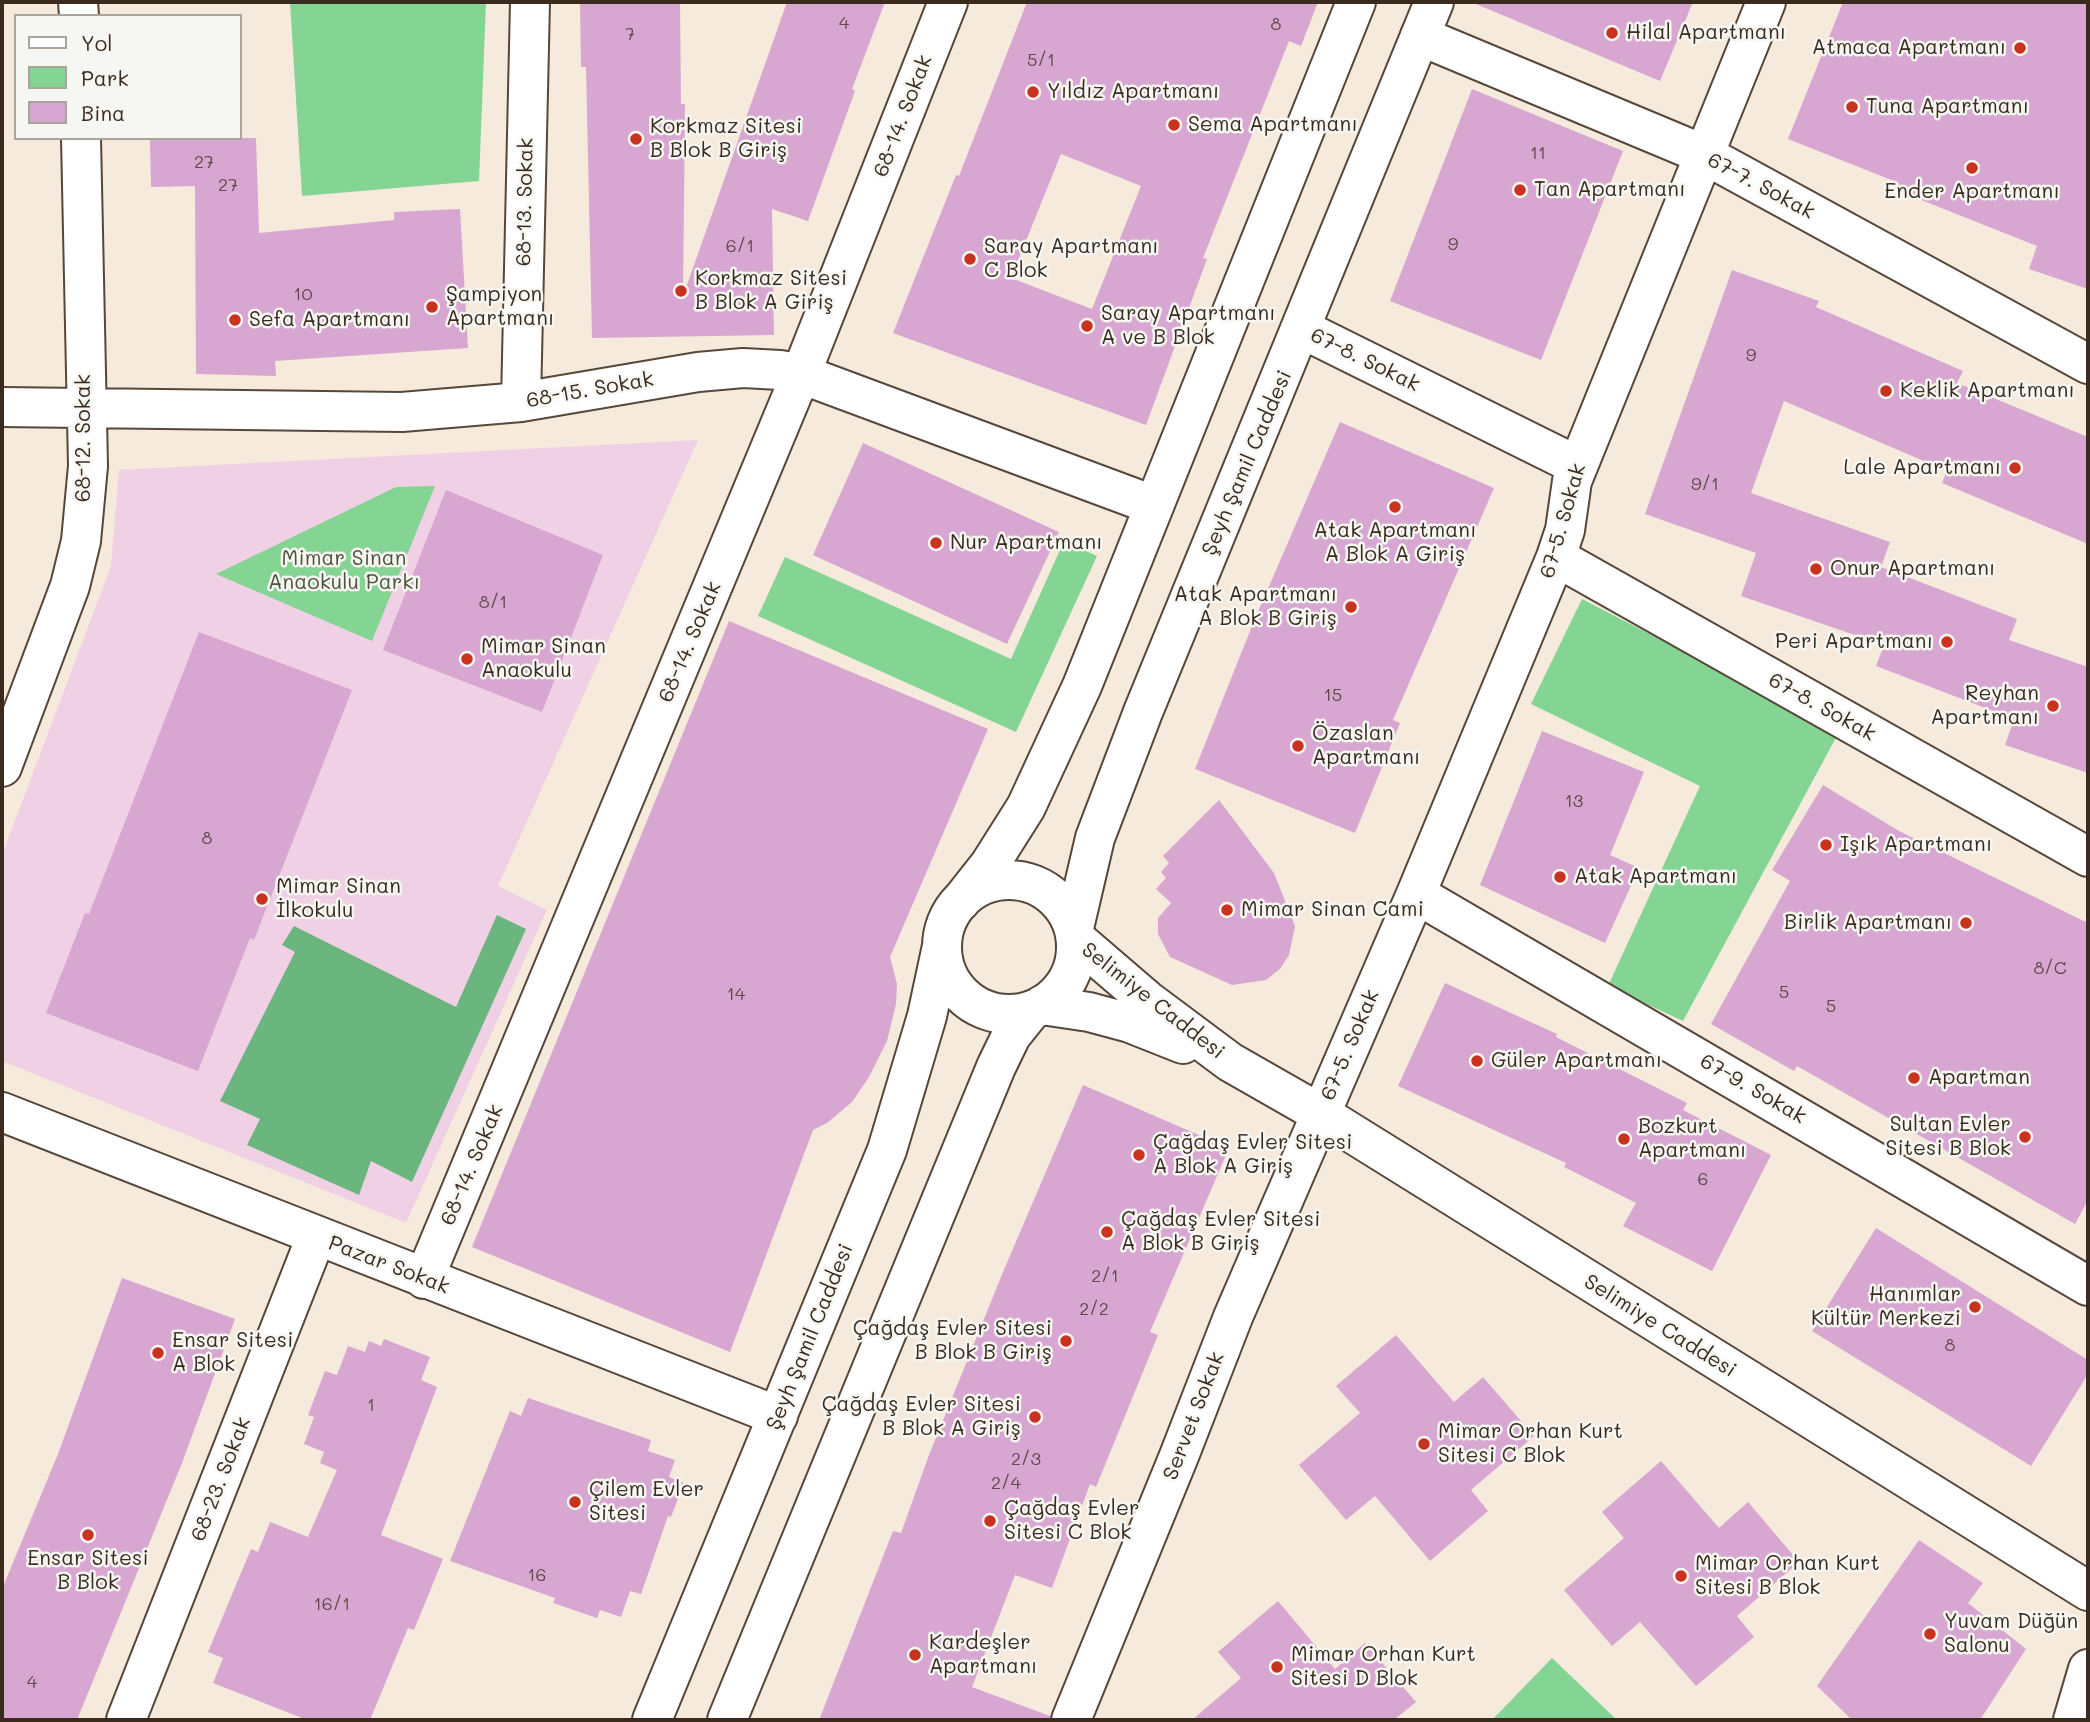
<!DOCTYPE html>
<html>
<head>
<meta charset="utf-8">
<style>
	body { margin:0 }
	#map { position:relative; width:2090px; height:1722px; overflow:hidden; background:#f5eadc; font-family:Mali,sans-serif }
	canvas { display:block }
	.frame { position:absolute; inset:0; border:4px solid #3b2a1e; pointer-events:none }
	.legend { position:absolute; left:14px; top:14px; width:228px; height:126px; box-sizing:border-box; background:#f6f6f2; border:2px solid #aba49d; margin:0; padding:9px 12px; list-style:none; font-size:21px; color:#3b2a1e }
	.legend li { display:flex; align-items:center; gap:14px; height:35px }
	.legend b { width:35px; border:2px solid #aba49d }
</style>
</head>
<body>
<div id="map">
<canvas width="2090" height="1722"></canvas>
<div class="frame"></div>
<ul class="legend">
<li><b style="height:9px;background:#fff"></b>Yol</li>
<li><b style="height:19px;background:#84d494"></b>Park</li>
<li><b style="height:19px;background:#d7a7d1"></b>Bina</li>
</ul>
</div>
<script>
const ctx = document.querySelector('canvas').getContext('2d');
ctx.lineJoin = 'round';
function paint(path, color) {
  ctx.fillStyle = color;
  ctx.fill(path, 'evenodd');
}
function stroke(path, color, width, dash) {
  ctx.strokeStyle = color;
  ctx.lineWidth = width;
  ctx.lineCap = dash ? 'butt' : 'round';
  ctx.setLineDash(dash || []);
  ctx.stroke(path);
}
function label(font, color, halo, rows, align = 'center') {
  ctx.font = font + ' Mali,sans-serif';
  ctx.lineWidth = 5;
  ctx.setLineDash([]);
  ctx.textBaseline = 'middle';
  ctx.strokeStyle = halo;
  ctx.fillStyle = color;
  for (const [text, x, y, turn = 0] of rows) {
    ctx.save();
    ctx.translate(x, y);
    ctx.rotate((+turn || 0) * Math.PI / 180);
    ctx.textAlign = isNaN(turn) ? turn : align;
    if (halo) ctx.strokeText(text, 0, 0);
    ctx.fillText(text, 0, 0);
    ctx.restore();
  }
}
paint(new Path2D(`
	M 698,440 L 498,886 L 547,910 L 406,1223 L 2,1061 L 2,855 L 111,566 L 119,470 Z`), '#f0d0e4');
paint(new Path2D(`
	M 290,2 L 486,2 L 479,181 L 302,196 Z
	M 435,486 L 372,641 L 216,574 L 396,487 Z
	M 1064,541 L 1097,556 L 1016,732 L 758,616 L 785,557 L 1011,659 Z
	M 1582,599 L 1839,732 L 1683,1021 L 1608,986 L 1700,786 L 1531,704 Z
	M 1552,1658 L 1617,1720 L 1492,1720 Z`), '#84d494');
paint(new Path2D(`
	M 497,915 L 526,929 L 412,1182 L 371,1161 L 359,1195 L 247,1145 L 260,1119 L 220,1101 L 295,952 L 282,945 L 294,926 L 456,1007 Z`), '#6bb67e');
paint(new Path2D(`
	M 580,2 L 680,2 L 681,104 L 685,104 L 683,296 L 787,2 L 885,2 L 852,89 L 855,91 L 808,221 L 772,209 L 774,335 L 592,338 L 586,67 L 581,67 Z
	M 1027,2 L 1318,2 L 1301,46 L 1289,41 L 1203,258 L 1207,259 L 1146,425 L 893,333 L 956,175 L 959,176 ZM 1061,154 L 1141,186 L 1092,309 L 1011,278 Z
	M 1471,2 L 1693,2 L 1660,81 Z
	M 1843,2 L 2088,2 L 2088,289 L 2029,269 L 2037,246 L 1896,190 L 1899,183 L 1788,139 Z
	M 1472,89 L 1623,151 L 1541,360 L 1390,301 Z
	M 195,138 L 256,138 L 259,233 L 394,220 L 394,212 L 460,209 L 468,348 L 275,361 L 276,376 L 196,374 L 195,186 L 151,187 L 150,140 Z
	M 1732,270 L 1819,301 L 1816,307 L 1963,371 L 1957,383 L 2088,437 L 2088,544 L 1942,483 L 1947,471 L 1784,401 L 1751,493 L 1890,542 L 1881,567 L 2017,619 L 2009,640 L 2088,667 L 2088,773 L 2005,745 L 2014,719 L 1876,666 L 1884,645 L 1741,596 L 1756,553 L 1645,514 Z
	M 1340,422 L 1494,488 L 1393,720 L 1400,723 L 1355,833 L 1195,769 L 1254,621 Z
	M 863,443 L 1059,532 L 1007,644 L 813,555 Z
	M 446,490 L 603,555 L 542,712 L 383,650 Z
	M 729,621 L 988,729 L 890,957 L 897,984 L 896,1004 L 887,1041 L 869,1077 L 852,1102 L 827,1123 L 813,1130 L 730,1352 L 472,1247 Z
	M 199,632 L 352,690 L 254,940 L 250,938 L 198,1071 L 46,1013 L 85,913 L 89,914 Z
	M 1542,731 L 1644,772 L 1610,855 L 1639,868 L 1605,943 L 1480,885 Z
	M 1823,785 L 1899,831 L 2088,923 L 2088,1200 L 2075,1224 L 1797,1066 L 1794,1071 L 1711,1024 L 1790,881 L 1772,870 Z
	M 1219,800 L 1274,873 L 1295,926 L 1289,955 L 1280,969 L 1266,980 L 1232,985 L 1170,957 L 1158,934 L 1158,918 L 1171,903 L 1156,889 L 1166,878 L 1161,872 L 1169,863 L 1163,856 Z
	M 1445,983 L 1557,1034 L 1556,1037 L 1687,1103 L 1683,1110 L 1771,1155 L 1712,1271 L 1623,1226 L 1636,1203 L 1564,1167 L 1566,1163 L 1398,1086 Z
	M 1083,1085 L 1229,1148 L 1150,1332 L 1158,1335 L 1096,1487 L 1090,1484 L 1052,1588 L 1015,1575 L 972,1687 L 1050,1716 L 1049,1720 L 819,1720 L 893,1531 L 901,1533 L 929,1455 L 1003,1272 Z
	M 1876,1228 L 2088,1360 L 2088,1374 L 2031,1466 L 1812,1331 Z
	M 122,1278 L 235,1319 L 182,1463 L 77,1720 L 2,1720 L 2,1589 L 58,1454 Z
	M 1396,1335 L 1454,1402 L 1483,1377 L 1534,1436 L 1471,1490 L 1488,1511 L 1430,1561 L 1375,1496 L 1346,1520 L 1299,1465 L 1360,1413 L 1336,1386 Z
	M 384,1339 L 430,1357 L 421,1380 L 437,1387 L 381,1535 L 443,1559 L 414,1630 L 408,1628 L 370,1720 L 307,1720 L 213,1683 L 223,1658 L 208,1652 L 251,1549 L 258,1552 L 270,1522 L 308,1537 L 337,1470 L 320,1463 L 324,1452 L 304,1444 L 314,1417 L 308,1415 L 325,1371 L 337,1375 L 348,1346 L 365,1352 L 369,1341 L 381,1346 Z
	M 528,1398 L 651,1440 L 648,1451 L 675,1460 L 669,1477 L 684,1483 L 671,1517 L 668,1516 L 641,1594 L 630,1591 L 621,1617 L 600,1610 L 597,1618 L 553,1603 L 555,1598 L 450,1561 L 510,1411 L 521,1416 Z
	M 1661,1461 L 1719,1528 L 1748,1502 L 1799,1562 L 1737,1616 L 1754,1637 L 1696,1686 L 1640,1622 L 1612,1646 L 1564,1590 L 1624,1538 L 1602,1512 Z
	M 1919,1540 L 1983,1583 L 1968,1603 L 2026,1649 L 1980,1720 L 1852,1720 L 1817,1686 Z
	M 1278,1601 L 1335,1669 L 1365,1643 L 1416,1702 L 1394,1720 L 1192,1720 L 1241,1678 L 1218,1652 Z`), '#d7a7d1');
const minor = new Path2D(`
	M 78,2 L 79,16
	M 1420,36 L 1705,155 L 2088,364
	M 1302,329 L 1578,466
	M 521,402 L 530,2
	M 2,407 L 402,412 L 521,402 L 698,372 L 743,368 L 780,370 L 801,374 L 1153,505
	M 1556,557 L 2088,857
	M 2,767 L 70,586 L 81,541 L 88,466 L 81,138
	M 1416,894 L 2088,1286
	M 1076,939 L 1147,1000 L 1230,1062 L 1321,1114 L 2088,1591
	M 1042,1005 L 1089,1012 L 1130,1023 L 1183,1044
	M 2,1112 L 778,1416
	M 424,1279 L 801,374 L 948,2
	M 126,1720 L 316,1237
	M 1071,1720 L 1179,1456 L 1233,1317 L 1416,894 L 1556,557 L 1565,530 L 1572,481 L 1766,2
	M 2073,1720 L 2088,1669`);
const major = new Path2D(`
	M942 947a67 67 0 1 1 134 0a67 67 0 1 1-134 0Z
	M 960,902 L 990,864 L 1026,807 L 1082,686 L 1356,2
	M 1074,928 L 1095,838 L 1143,712 L 1434,2
	M 652,1720 L 887,1150 L 927,1016 L 942,946
	M 727,1720 L 996,1067 L 1011,1036 L 1031,1011`);
stroke(minor, '#57473a', 42);
stroke(major, '#57473a', 42);
stroke(minor, '#fff', 38);
stroke(major, '#fff', 38);
for (const [x, y, r, color] of [
	[1612,33,7,"#c8321e"],
	[2020,48,7,"#c8321e"],
	[1033,92,7,"#c8321e"],
	[1852,107,7,"#c8321e"],
	[1174,125,7,"#c8321e"],
	[636,139,7,"#c8321e"],
	[1972,168,7,"#c8321e"],
	[1520,190,7,"#c8321e"],
	[970,259,7,"#c8321e"],
	[681,291,7,"#c8321e"],
	[432,307,7,"#c8321e"],
	[235,320,7,"#c8321e"],
	[1087,326,7,"#c8321e"],
	[1886,391,7,"#c8321e"],
	[2015,468,7,"#c8321e"],
	[1395,507,7,"#c8321e"],
	[936,543,7,"#c8321e"],
	[1816,569,7,"#c8321e"],
	[1351,607,7,"#c8321e"],
	[1947,642,7,"#c8321e"],
	[467,659,7,"#c8321e"],
	[2053,706,7,"#c8321e"],
	[1298,746,7,"#c8321e"],
	[1826,845,7,"#c8321e"],
	[1560,877,7,"#c8321e"],
	[262,899,7,"#c8321e"],
	[1227,910,7,"#c8321e"],
	[1966,923,7,"#c8321e"],
	[1477,1061,7,"#c8321e"],
	[1914,1078,7,"#c8321e"],
	[2025,1137,7,"#c8321e"],
	[1624,1139,7,"#c8321e"],
	[1139,1155,7,"#c8321e"],
	[1107,1232,7,"#c8321e"],
	[1975,1307,7,"#c8321e"],
	[1066,1341,7,"#c8321e"],
	[158,1353,7,"#c8321e"],
	[1035,1417,7,"#c8321e"],
	[1424,1444,7,"#c8321e"],
	[575,1502,7,"#c8321e"],
	[990,1521,7,"#c8321e"],
	[88,1535,7,"#c8321e"],
	[1681,1576,7,"#c8321e"],
	[1930,1634,7,"#c8321e"],
	[915,1655,7,"#c8321e"],
	[1277,1667,7,"#c8321e"]
]) {
  const dot = new Path2D();
  dot.arc(x, y, r, 0, 2 * Math.PI);
  ctx.fillStyle = color;
  ctx.fill(dot);
  stroke(dot, '#f6f6f2', 2.5);
}
label('18px', '#62494b', null, [
	["4",844,23],
	["8",1276,24],
	["7",630,34],
	["5/1",1041,60],
	["11",1538,153],
	["27",204,162],
	["27",228,185],
	["9",1453,244],
	["6/1",740,246],
	["10",303,294],
	["9",1751,355],
	["9/1",1705,484],
	["8/1",493,602],
	["15",1333,695],
	["13",1574,801],
	["8",207,838],
	["8/C",2050,968],
	["5",1784,992],
	["14",736,994],
	["5",1831,1006],
	["6",1703,1179],
	["2/1",1105,1276],
	["2/2",1094,1309],
	["8",1950,1345],
	["1",371,1405],
	["2/3",1026,1459],
	["2/4",1006,1483],
	["16",537,1575],
	["16/1",332,1604],
	["4",32,1682]
]);
label('21px', '#3b2a1e', '#f6f6f2', [
	["Hilal Apartmanı",1626,33],
	["Atmaca Apartmanı",2006,48,"right"],
	["Yıldız Apartmanı",1047,92],
	["Tuna Apartmanı",1866,107],
	["Sema Apartmanı",1188,125],
	["Korkmaz Sitesi",650,127],
	["B Blok B Giriş",650,151],
	["Tan Apartmanı",1534,190],
	["Ender Apartmanı",1972,192,"center"],
	["Saray Apartmanı",984,247],
	["C Blok",984,271],
	["Korkmaz Sitesi",695,279],
	["B Blok A Giriş",695,303],
	["Şampiyon",446,295],
	["Apartmanı",446,319],
	["Saray Apartmanı",1101,314],
	["A ve B Blok",1101,338],
	["Sefa Apartmanı",249,320],
	["Keklik Apartmanı",1900,391],
	["Lale Apartmanı",2001,468,"right"],
	["Atak Apartmanı",1395,531,"center"],
	["A Blok A Giriş",1395,555,"center"],
	["Nur Apartmanı",950,543],
	["Onur Apartmanı",1830,569],
	["Atak Apartmanı",1337,595,"right"],
	["A Blok B Giriş",1337,619,"right"],
	["Peri Apartmanı",1933,642,"right"],
	["Mimar Sinan",481,647],
	["Anaokulu",481,671],
	["Reyhan",2039,694,"right"],
	["Apartmanı",2039,718,"right"],
	["Özaslan",1312,734],
	["Apartmanı",1312,758],
	["Işık Apartmanı",1840,845],
	["Atak Apartmanı",1574,877],
	["Mimar Sinan",276,887],
	["İlkokulu",276,911],
	["Mimar Sinan Cami",1241,910],
	["Birlik Apartmanı",1952,923,"right"],
	["Güler Apartmanı",1491,1061],
	["Apartman",1928,1078],
	["Sultan Evler",2011,1125,"right"],
	["Sitesi B Blok",2011,1149,"right"],
	["Bozkurt",1638,1127],
	["Apartmanı",1638,1151],
	["Çağdaş Evler Sitesi",1153,1143],
	["A Blok A Giriş",1153,1167],
	["Çağdaş Evler Sitesi",1121,1220],
	["A Blok B Giriş",1121,1244],
	["Hanımlar",1961,1295,"right"],
	["Kültür Merkezi",1961,1319,"right"],
	["Çağdaş Evler Sitesi",1052,1329,"right"],
	["B Blok B Giriş",1052,1353,"right"],
	["Ensar Sitesi",172,1341],
	["A Blok",172,1365],
	["Çağdaş Evler Sitesi",1021,1405,"right"],
	["B Blok A Giriş",1021,1429,"right"],
	["Mimar Orhan Kurt",1438,1432],
	["Sitesi C Blok",1438,1456],
	["Çilem Evler",589,1490],
	["Sitesi",589,1514],
	["Çağdaş Evler",1004,1509],
	["Sitesi C Blok",1004,1533],
	["Ensar Sitesi",88,1559,"center"],
	["B Blok",88,1583,"center"],
	["Mimar Orhan Kurt",1695,1564],
	["Sitesi B Blok",1695,1588],
	["Yuvam Düğün",1944,1622],
	["Salonu",1944,1646],
	["Kardeşler",929,1643],
	["Apartmanı",929,1667],
	["Mimar Orhan Kurt",1291,1655],
	["Sitesi D Blok",1291,1679]
], 'left');
label('21px', '#3b2a1e', '#f6f6f2', [
	["68-14. Sokak",903,116,-69],
	["67-7. Sokak",1761,186,28],
	["68-13. Sokak",525,202,-89],
	["67-8. Sokak",1365,360,26],
	["68-15. Sokak",590,390,-10],
	["68-12. Sokak",84,438,-90],
	["Şeyh Şamil Caddesi",1247,463,-67],
	["67-5. Sokak",1563,521,-74],
	["68-14. Sokak",690,642,-67],
	["67-8. Sokak",1822,707,29],
	["Selimiye Caddesi",1153,1001,38],
	["67-5. Sokak",1350,1045,-67],
	["67-9. Sokak",1753,1089,30],
	["68-14. Sokak",472,1165,-67],
	["Pazar Sokak",389,1265,21],
	["Selimiye Caddesi",1660,1326,32],
	["Şeyh Şamil Caddesi",810,1337,-68],
	["Servet Sokak",1194,1416,-69],
	["68-23. Sokak",221,1479,-69]
]);
label('21px', '#4d543c', '#f6f6f2', [
	["Mimar Sinan",344,559],
	["Anaokulu Parkı",344,583]
]);
</script>
</body>
</html>
